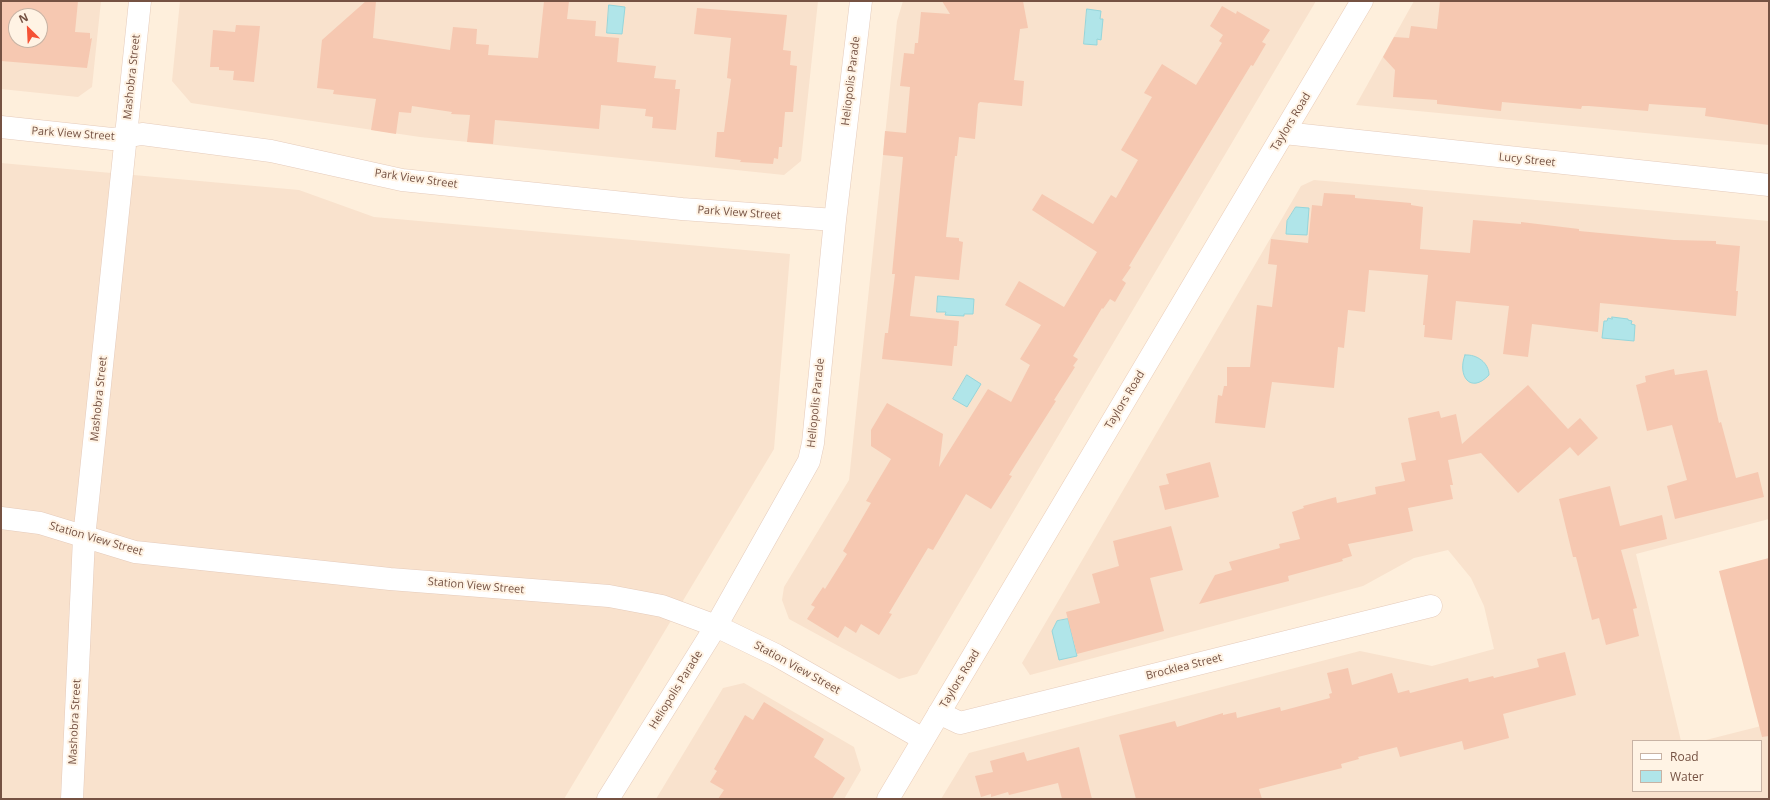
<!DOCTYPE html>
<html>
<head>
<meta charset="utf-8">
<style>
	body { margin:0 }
	#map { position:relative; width:1770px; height:800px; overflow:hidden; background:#feefdc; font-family:"Open Sans",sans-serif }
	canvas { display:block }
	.frame { position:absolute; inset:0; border:2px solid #755243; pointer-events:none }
	.legend { position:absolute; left:1632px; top:740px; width:130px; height:52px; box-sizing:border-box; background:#fff3e4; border:1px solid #c8b3a4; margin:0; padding:5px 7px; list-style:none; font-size:12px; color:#755243 }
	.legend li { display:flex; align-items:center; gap:8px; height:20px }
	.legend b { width:20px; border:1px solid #c8b3a4 }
	.north { position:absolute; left:8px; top:8px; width:40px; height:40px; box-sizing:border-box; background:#fff3e4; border:1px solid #c8b3a4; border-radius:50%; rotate:336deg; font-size:11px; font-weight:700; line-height:16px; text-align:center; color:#755243 }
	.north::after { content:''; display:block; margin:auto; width:14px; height:18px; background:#f55235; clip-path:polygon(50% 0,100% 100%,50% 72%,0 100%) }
</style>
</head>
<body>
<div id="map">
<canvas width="1770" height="800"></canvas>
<div class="frame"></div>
<ul class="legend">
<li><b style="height:5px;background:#fff"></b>Road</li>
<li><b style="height:11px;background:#b0e5e9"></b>Water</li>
</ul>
<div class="north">N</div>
</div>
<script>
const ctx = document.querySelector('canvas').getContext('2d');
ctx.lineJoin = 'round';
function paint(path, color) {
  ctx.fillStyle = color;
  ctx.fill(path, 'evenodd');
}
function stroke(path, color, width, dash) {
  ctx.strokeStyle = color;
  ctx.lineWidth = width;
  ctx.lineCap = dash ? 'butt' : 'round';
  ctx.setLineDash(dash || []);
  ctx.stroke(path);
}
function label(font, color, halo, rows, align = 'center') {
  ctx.font = font + ' "Open Sans",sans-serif';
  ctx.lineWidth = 4;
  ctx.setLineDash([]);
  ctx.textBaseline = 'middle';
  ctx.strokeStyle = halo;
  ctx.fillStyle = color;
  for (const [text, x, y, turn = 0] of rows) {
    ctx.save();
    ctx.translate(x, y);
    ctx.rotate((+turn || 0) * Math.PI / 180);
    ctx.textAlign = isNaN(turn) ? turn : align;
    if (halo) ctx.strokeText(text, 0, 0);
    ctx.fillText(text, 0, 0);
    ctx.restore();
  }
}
paint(new Path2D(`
	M 1,1 L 101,1 L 92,87 L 78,97 L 1,89 ZM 16,16 L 40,16 L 40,40 L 16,40 Z
	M 180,1 L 818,1 L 801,161 L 784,175 L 420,137 L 191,103 L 172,81 Z
	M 903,1 L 1316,1 L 917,674 L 899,679 L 789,619 L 782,600 L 784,587 L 849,480 L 897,21 Z
	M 1414,1 L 1769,1 L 1769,145 L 1356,105 Z
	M 1,163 L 299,190 L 374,217 L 790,254 L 774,449 L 564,799 L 1,799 Z
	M 1314,180 L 1769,221 L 1769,519 L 1636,554 L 1681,741 L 1633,741 L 1633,791 L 1761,791 L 1761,741 L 1702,741 L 1769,724 L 1769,799 L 941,799 L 969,753 L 1360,651 L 1432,666 L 1494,649 L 1484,606 L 1471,578 L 1448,550 L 1414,558 L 1363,586 L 1030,675 L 1022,663 L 1301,186 Z
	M 744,683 L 854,747 L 861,770 L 844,799 L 656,799 L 723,688 Z`), '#f9e2cd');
const water = new Path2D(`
	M 609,5 L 625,7 L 622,34 L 607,33 Z
	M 1087,9 L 1101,11 L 1100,19 L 1103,19 L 1101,40 L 1097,39 L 1097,45 L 1084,44 Z
	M 1296,207 L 1309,208 L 1307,235 L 1286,234 L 1287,221 Z
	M 938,296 L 974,299 L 973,314 L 964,314 L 964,316 L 945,315 L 946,312 L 937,312 Z
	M 1612,317 L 1628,319 L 1628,320 L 1632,321 L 1631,324 L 1635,325 L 1634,341 L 1602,338 L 1604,321 L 1607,321 L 1608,318 L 1612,319 Z
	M 1465,355 C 1477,354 1489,363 1489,375 C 1470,395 1457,375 1465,355 Z
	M 967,375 L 981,384 L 967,407 L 953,399 Z
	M 1068,619 L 1077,656 L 1059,660 L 1052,631 L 1057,621 Z`);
paint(water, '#b0e5e9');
stroke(water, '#95d6db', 1);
paint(new Path2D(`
	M 1,1 L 78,1 L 75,32 L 90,33 L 90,39 L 92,38 L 87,68 L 1,61 ZM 16,16 L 40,16 L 40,40 L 16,40 Z
	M 366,1 L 376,1 L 373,38 L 450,50 L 453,27 L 477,29 L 476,44 L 489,45 L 488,55 L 538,58 L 544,1 L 569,1 L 567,19 L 596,21 L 595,36 L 619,38 L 617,62 L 656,66 L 654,78 L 676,80 L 675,89 L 680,89 L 676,130 L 652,128 L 653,117 L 645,116 L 646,109 L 601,105 L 599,129 L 495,120 L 493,144 L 467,142 L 470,115 L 451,114 L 452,112 L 412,106 L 411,113 L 399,112 L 396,134 L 371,130 L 376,99 L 333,94 L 334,90 L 317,88 L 322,40 Z
	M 942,1 L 1023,1 L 1028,28 L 1020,29 L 1014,80 L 1024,81 L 1022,106 L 980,102 L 978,104 L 975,139 L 959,137 L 957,156 L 955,156 L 946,237 L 959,238 L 959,241 L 963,242 L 959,280 L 915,276 L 910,316 L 959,321 L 957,346 L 954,346 L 952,366 L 882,359 L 885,333 L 888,333 L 895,274 L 892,274 L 903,157 L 883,155 L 885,131 L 906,133 L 910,87 L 900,86 L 904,53 L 914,54 L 915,43 L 918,43 L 921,12 L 950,14 Z
	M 1440,1 L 1769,1 L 1769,125 L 1705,116 L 1706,108 L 1649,104 L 1648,111 L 1589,106 L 1582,106 L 1581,109 L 1502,102 L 1501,111 L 1437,104 L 1437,100 L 1393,97 L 1395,70 L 1383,57 L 1394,37 L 1409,38 L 1411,26 L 1437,29 Z
	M 1222,6 L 1236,14 L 1237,11 L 1270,30 L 1262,42 L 1266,44 L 1253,66 L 1251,65 L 1129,266 L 1131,267 L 1122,280 L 1126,283 L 1115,302 L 1110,299 L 1103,309 L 1102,308 L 1073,356 L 1078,359 L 1073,366 L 1075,367 L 1054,400 L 1056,401 L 1009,475 L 1012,476 L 991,509 L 966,494 L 933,550 L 928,548 L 889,613 L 892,614 L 879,635 L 861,624 L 856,633 L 845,626 L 838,638 L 807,619 L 815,607 L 811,605 L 823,587 L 825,589 L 847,554 L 843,551 L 871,503 L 866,501 L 891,459 L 871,446 L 871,430 L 887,403 L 943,434 L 939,467 L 988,389 L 1011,402 L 1030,365 L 1020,359 L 1041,325 L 1005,305 L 1019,281 L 1064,307 L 1097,252 L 1032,210 L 1042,194 L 1093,224 L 1111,195 L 1116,198 L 1138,160 L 1121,150 L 1152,97 L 1144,93 L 1162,64 L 1196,85 L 1222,43 L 1219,41 L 1223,35 L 1210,26 Z
	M 697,8 L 787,15 L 783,50 L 791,51 L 790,65 L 797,66 L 793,112 L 785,112 L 782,147 L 779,147 L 778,159 L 774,158 L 773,164 L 740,162 L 741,160 L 715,157 L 717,132 L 724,132 L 731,79 L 727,78 L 731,38 L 694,34 Z
	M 236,25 L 260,26 L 254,82 L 233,80 L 234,71 L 219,70 L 219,67 L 210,67 L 213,30 L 235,32 Z
	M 1324,193 L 1355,195 L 1355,198 L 1411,203 L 1411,205 L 1423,207 L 1420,249 L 1470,253 L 1473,220 L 1521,224 L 1521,222 L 1579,229 L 1579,231 L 1674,240 L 1716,241 L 1716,244 L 1740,246 L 1736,291 L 1738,291 L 1736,316 L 1600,303 L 1598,332 L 1532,324 L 1528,357 L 1503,354 L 1509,306 L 1456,301 L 1452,340 L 1424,337 L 1425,325 L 1423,325 L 1428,275 L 1369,270 L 1365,312 L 1348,310 L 1344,348 L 1338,347 L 1334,388 L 1272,382 L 1265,428 L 1215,423 L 1218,395 L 1222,396 L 1224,386 L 1227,386 L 1227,367 L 1250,367 L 1257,305 L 1272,307 L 1277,265 L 1268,264 L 1271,239 L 1308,243 L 1312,205 L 1322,206 Z
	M 1674,369 L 1675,375 L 1707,370 L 1719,423 L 1721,422 L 1736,478 L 1758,472 L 1764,497 L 1675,519 L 1667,486 L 1687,480 L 1672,425 L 1647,431 L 1636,385 L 1646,382 L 1645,376 Z
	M 1528,385 L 1568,429 L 1580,418 L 1598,438 L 1578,456 L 1570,447 L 1518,493 L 1481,453 L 1448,460 L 1453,485 L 1450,485 L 1453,499 L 1408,508 L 1413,531 L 1348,544 L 1352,556 L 1342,559 L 1343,561 L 1288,576 L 1289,581 L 1199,604 L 1215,575 L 1232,570 L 1229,562 L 1280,548 L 1279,544 L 1300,539 L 1292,512 L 1304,508 L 1303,506 L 1336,497 L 1337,503 L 1376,494 L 1375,487 L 1405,481 L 1401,463 L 1416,460 L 1408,418 L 1439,411 L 1441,418 L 1456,414 L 1462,444 Z
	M 1210,462 L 1219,497 L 1165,510 L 1159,486 L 1169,484 L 1166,474 Z
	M 1610,486 L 1620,526 L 1662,515 L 1667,539 L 1621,550 L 1637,608 L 1633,609 L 1639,636 L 1606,645 L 1599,618 L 1592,620 L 1576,557 L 1573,557 L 1559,499 Z
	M 1171,526 L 1183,570 L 1150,578 L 1164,631 L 1077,654 L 1066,612 L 1100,603 L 1092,574 L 1119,566 L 1113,541 Z
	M 1769,558 L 1769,736 L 1762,737 L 1719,571 Z
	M 1565,652 L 1576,695 L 1503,714 L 1509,738 L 1464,750 L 1462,741 L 1400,757 L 1397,747 L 1358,757 L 1359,759 L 1341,764 L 1342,768 L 1259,789 L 1262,799 L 1136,799 L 1119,735 L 1175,721 L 1177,727 L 1223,713 L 1223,715 L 1236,712 L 1237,718 L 1280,707 L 1281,711 L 1330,698 L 1329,694 L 1332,693 L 1327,673 L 1348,668 L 1352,685 L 1392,673 L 1398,693 L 1409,690 L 1410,693 L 1468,678 L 1469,682 L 1493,676 L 1494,678 L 1539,667 L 1537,659 Z
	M 764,702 L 824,739 L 814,757 L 845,778 L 832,799 L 718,799 L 724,790 L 710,782 L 717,771 L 714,769 L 745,715 L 753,720 Z
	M 1079,747 L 1092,799 L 1062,799 L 1058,783 L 1009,795 L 1008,792 L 991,797 L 991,794 L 981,797 L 975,776 L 993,772 L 990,761 L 1024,752 L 1027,761 Z`), '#f6c8b1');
const street = new Path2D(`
	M 1,127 L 112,139 L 142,134 L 271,151 L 402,180 L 682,209 L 835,220
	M 1284,133 L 1769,185
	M 1,518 L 40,523 L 135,552 L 390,579 L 609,596 L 662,606 L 716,626 L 776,655 L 923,739
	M 939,713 L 960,723 L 1431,606
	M 72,799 L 84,538 L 140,1
	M 608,799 L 716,626 L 809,461 L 813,443 L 835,220 L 861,1`);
const secondary = new Path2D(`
	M 888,799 L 1362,1`);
stroke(street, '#e5cbbb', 23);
stroke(secondary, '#eaccb7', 23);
stroke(street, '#fff', 22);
stroke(secondary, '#fff', 22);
label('11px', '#755243', '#fff3e4', [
	["Mashobra Street",132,77,-84],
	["Heliopolis Parade",851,81,-83],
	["Taylors Road",1291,122,-59],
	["Park View Street",73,134,4],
	["Lucy Street",1527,160,6],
	["Park View Street",416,179,8],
	["Park View Street",739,213,4],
	["Mashobra Street",99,399,-84],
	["Taylors Road",1125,400,-59],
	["Heliopolis Parade",816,403,-84],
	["Station View Street",96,539,16],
	["Station View Street",476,586,5],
	["Brocklea Street",1184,667,-14],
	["Station View Street",797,668,29],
	["Taylors Road",960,679,-59],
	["Heliopolis Parade",676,690,-58],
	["Mashobra Street",75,722,-87]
]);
</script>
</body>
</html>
